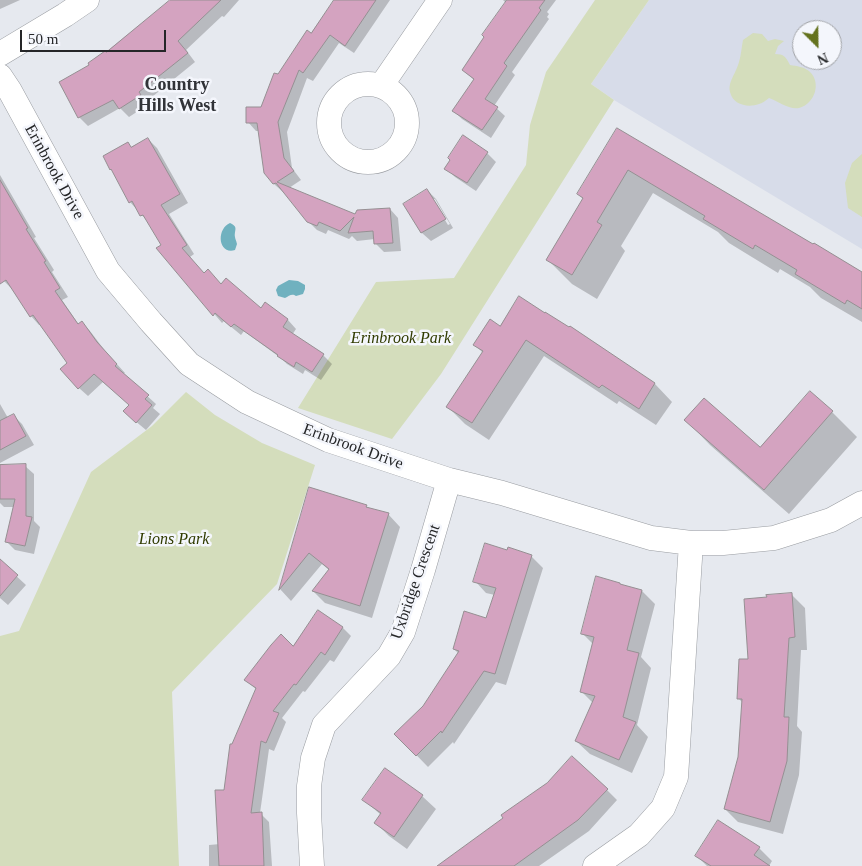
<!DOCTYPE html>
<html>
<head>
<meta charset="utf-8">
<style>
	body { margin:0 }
	#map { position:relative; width:862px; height:866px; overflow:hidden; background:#e6e9ef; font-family:"Times New Roman",serif }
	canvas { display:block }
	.north { position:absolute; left:792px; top:20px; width:50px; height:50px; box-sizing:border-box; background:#f4f6fc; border:1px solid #a1a3a7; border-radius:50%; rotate:157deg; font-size:14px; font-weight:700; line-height:20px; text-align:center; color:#252628 }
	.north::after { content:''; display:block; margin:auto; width:18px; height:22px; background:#64721e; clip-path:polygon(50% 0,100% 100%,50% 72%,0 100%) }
	.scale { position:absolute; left:20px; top:30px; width:146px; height:22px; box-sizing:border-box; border:2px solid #252628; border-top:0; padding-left:6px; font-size:15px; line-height:18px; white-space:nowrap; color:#252628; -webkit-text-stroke:4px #f4f6fc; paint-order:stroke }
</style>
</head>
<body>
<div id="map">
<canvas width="862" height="866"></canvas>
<div class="north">N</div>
<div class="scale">50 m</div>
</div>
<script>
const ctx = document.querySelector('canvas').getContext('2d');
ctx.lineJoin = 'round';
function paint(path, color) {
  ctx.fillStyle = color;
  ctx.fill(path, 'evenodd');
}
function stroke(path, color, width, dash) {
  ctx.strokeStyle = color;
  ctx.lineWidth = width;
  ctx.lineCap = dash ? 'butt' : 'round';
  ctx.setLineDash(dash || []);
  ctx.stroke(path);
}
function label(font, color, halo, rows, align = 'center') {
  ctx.font = font + ' "Times New Roman",serif';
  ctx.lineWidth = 5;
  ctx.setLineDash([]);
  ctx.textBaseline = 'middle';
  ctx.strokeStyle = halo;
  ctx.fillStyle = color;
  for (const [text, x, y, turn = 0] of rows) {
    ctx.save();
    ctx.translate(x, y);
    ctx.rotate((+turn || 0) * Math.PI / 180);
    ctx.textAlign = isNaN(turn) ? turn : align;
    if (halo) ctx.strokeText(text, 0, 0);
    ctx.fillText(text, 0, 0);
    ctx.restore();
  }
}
paint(new Path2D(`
	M 649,0 L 862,0 L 862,249 L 614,100 L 591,84 ZM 802,30 L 832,30 L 832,60 L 802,60 Z`), '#d7dce9');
paint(new Path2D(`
	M 595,0 L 649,0 L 591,84 L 614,100 L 441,374 L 392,439 L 298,408 L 376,282 L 454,278 L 526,165 L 530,125 L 546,72 Z
	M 753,33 L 762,34 L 768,41 L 775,39 L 784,41 L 778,46 L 775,54 C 784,54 786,57 790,65 C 797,66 804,67 809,71 C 822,82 815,104 799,108 C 789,110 778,101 769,98 C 766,100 763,103 759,104 C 748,108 733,105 730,92 C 728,84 733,77 736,70 C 741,60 741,50 743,40 Z
	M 862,154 L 862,217 L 848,208 L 845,183 L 852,163 Z
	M 186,392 L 215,415 L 262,443 L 315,465 L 277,584 L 172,692 L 179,866 L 0,866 L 0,636 L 19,631 L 91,472 L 152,426 Z`), '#d4ddbc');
paint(new Path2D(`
	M 230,223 C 239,227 234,230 235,237 C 235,238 237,243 237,244 L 235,250 C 218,255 216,229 230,223 Z
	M 289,280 L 298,281 L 305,285 L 305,289 L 303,294 L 296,296 C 292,293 289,296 285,298 L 278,296 L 276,290 L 278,286 Z`), '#70b1bf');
paint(new Path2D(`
	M 0,0 L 20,0 L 0,9 Z
	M 172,0 L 239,0 L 224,17 L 222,16 L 186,50 L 195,62 L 147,101 L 149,104 L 129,117 L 120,108 L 88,126 L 79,117 L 61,82 L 91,66 Z
	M 335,0 L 390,0 L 354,53 L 339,43 L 313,81 L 307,78 L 287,132 L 292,168 L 301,180 L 289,188 L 356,216 L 390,209 L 398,218 L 401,251 L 384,252 L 376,244 L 375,239 L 357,241 L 352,236 L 349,239 L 328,230 L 326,234 L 317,230 L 308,221 L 284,191 L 283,192 L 274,184 L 259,131 L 256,131 L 248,122 L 262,108 L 278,76 L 311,35 Z
	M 503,0 L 556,0 L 547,12 L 549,14 L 547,17 L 549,19 L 512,72 L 515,75 L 494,106 L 505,116 L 491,138 L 462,119 L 454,111 L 474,80 L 463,70 L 506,3 Z
	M 617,129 L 862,273 L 862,322 L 821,298 L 810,287 L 780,269 L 778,273 L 729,243 L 718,232 L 653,193 L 621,246 L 625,251 L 597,299 L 572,284 L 547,259 L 583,199 L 579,194 Z
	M 148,139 L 157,148 L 188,203 L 169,214 L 194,254 L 190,257 L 204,274 L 261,310 L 265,304 L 288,320 L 296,329 L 292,335 L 323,355 L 332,364 L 321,380 L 305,370 L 303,374 L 287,364 L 282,359 L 244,331 L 241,335 L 224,321 L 222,323 L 158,248 L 163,245 L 149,223 L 130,202 L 114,172 L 128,144 L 132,148 Z
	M 487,153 L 496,162 L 476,191 L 455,177 L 446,168 Z
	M 0,175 L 36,237 L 34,238 L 54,270 L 52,272 L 68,297 L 62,300 L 79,325 L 82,323 L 90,331 L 106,352 L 125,373 L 123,374 L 156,404 L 153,408 L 160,414 L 146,430 L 134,420 L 130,405 L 103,382 L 88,396 L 79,388 L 69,363 L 41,324 L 39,325 L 31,316 L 13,290 L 4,281 L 0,275 Z
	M 427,190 L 436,199 L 453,228 L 431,241 L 422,233 L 405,204 ZM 432,199 L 435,199 L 450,224 L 448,225 Z
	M 500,328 L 570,328 L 655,384 L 672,402 L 656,425 L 619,401 L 617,404 L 544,356 L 489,440 L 465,424 L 448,407 L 483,353 L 475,345 Z
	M 810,393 L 832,412 L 857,437 L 789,514 L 710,445 L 686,420 L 761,449 Z
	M 0,404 L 8,418 L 13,415 L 22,424 L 34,445 L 0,463 Z
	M 0,466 L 25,466 L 34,474 L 34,521 L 40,527 L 34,554 L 15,550 L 6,541 L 14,507 L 4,507 L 0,503 Z
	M 309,489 L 366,506 L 368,508 L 388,514 L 400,527 L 372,618 L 325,603 L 313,591 L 329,570 L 322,564 L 291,601 L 280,589 Z
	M 531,556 L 543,568 L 506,685 L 496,682 L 454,744 L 453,742 L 428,767 L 396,734 L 424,706 L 459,654 L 454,649 L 487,619 L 495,595 L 486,593 L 475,581 Z
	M 0,561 L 26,585 L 8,605 L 0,598 Z
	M 622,586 L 642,591 L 655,604 L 641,657 L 651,668 L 637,725 L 648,737 L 632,773 L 590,754 L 576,741 L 593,703 L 581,691 L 593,644 L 582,633 Z
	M 792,595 L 805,608 L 807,650 L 801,650 L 797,726 L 802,732 L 799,775 L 783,834 L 738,822 L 725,809 L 739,757 L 743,703 L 738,698 L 749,661 Z
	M 318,611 L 343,628 L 351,636 L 334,662 L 330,660 L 305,692 L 303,691 L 282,718 L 286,722 L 274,751 L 269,749 L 260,813 L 269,822 L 272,866 L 209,866 L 209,845 L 220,844 L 226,791 L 233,746 L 257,690 L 245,680 L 293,648 Z
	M 385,769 L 422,796 L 436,809 L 407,849 L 389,836 L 376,823 L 381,815 L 364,800 Z
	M 607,790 L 617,800 L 589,831 L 539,866 L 439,866 L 505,818 Z
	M 759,848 L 772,861 L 769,866 L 707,866 L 697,856 Z`), '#0003');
const building = new Path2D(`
	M 170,0 L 221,0 L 178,41 L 188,53 L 139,92 L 141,95 L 119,109 L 113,100 L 78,118 L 59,82 L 89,65 L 88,63 L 105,51 L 106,52 Z
	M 334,0 L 376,0 L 345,46 L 330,35 L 303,73 L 299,70 L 278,122 L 284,158 L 294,171 L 277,182 L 355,214 L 357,210 L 390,208 L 393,243 L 374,244 L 373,231 L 348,233 L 354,217 L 340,231 L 319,222 L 317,226 L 307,222 L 276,183 L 273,184 L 264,173 L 257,123 L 246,123 L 246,107 L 261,107 L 274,73 L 278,74 L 307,30 L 311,33 Z
	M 507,0 L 545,0 L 539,8 L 541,10 L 504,63 L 507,66 L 485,99 L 498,107 L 482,130 L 452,111 L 474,79 L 462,70 L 484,37 L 482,35 Z
	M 617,128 L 813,244 L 814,243 L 862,272 L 862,309 L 847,300 L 845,304 L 795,274 L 797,270 L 755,245 L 753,249 L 703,219 L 705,216 L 628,170 L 597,222 L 602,225 L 572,275 L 546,260 L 583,198 L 577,194 Z
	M 463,135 L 488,152 L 467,183 L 444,169 L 450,160 L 448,158 Z
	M 148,138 L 180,194 L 161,205 L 187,245 L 182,248 L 204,273 L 208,269 L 221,284 L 226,278 L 261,308 L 265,302 L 288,319 L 283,327 L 324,354 L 312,372 L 296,362 L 294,367 L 277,356 L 278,355 L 234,324 L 231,327 L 215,313 L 213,316 L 156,248 L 161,245 L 143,215 L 140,216 L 132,201 L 129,203 L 111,169 L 110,170 L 103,156 L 128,142 L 131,147 Z
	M 0,180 L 28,228 L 26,229 L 46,261 L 44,262 L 60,288 L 55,291 L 78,324 L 82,321 L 97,342 L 117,364 L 115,366 L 149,395 L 145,399 L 152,405 L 136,423 L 123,411 L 129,405 L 94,374 L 78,389 L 60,369 L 67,363 L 33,315 L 30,317 L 6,280 L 0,284 Z
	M 427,189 L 446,219 L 421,233 L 403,204 Z
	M 519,296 L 545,313 L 545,312 L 569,327 L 570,326 L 655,383 L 639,409 L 602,385 L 599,388 L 526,340 L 472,423 L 446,407 L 483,351 L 473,345 L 490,319 L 500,326 Z
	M 810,391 L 833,411 L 764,490 L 684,420 L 704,398 L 760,447 Z
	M 14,414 L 26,436 L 0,450 L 0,421 Z
	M 26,464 L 26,516 L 32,517 L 25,546 L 5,542 L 15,499 L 0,499 L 0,465 Z
	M 309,487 L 367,505 L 366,507 L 389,513 L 360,606 L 312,591 L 329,569 L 309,553 L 279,590 Z
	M 485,543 L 507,550 L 508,547 L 532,555 L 495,674 L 484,671 L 442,733 L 441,731 L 416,756 L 394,734 L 423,706 L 459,651 L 453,649 L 464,611 L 486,618 L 496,588 L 473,582 Z
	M 0,559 L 18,575 L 0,596 Z
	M 596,576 L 620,583 L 620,584 L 642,590 L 627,650 L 639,653 L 623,717 L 636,722 L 619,760 L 575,741 L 595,696 L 580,692 L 594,637 L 581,634 Z
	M 792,593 L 795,637 L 789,638 L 784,717 L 789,717 L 787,761 L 770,822 L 724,809 L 738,757 L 742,699 L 737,699 L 739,659 L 748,659 L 744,599 L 767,597 L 766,595 Z
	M 318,610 L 343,627 L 325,655 L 321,652 L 296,685 L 294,684 L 273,711 L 279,713 L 266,743 L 261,741 L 251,813 L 262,812 L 264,866 L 219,866 L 215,790 L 224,790 L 230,744 L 232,744 L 256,688 L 244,680 L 271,645 L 281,634 L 293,646 Z
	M 572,756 L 608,789 L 578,820 L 514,866 L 437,866 L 503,818 L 501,815 L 547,783 Z
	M 385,768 L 423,795 L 394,837 L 374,823 L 381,813 L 362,800 Z
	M 718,820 L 760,847 L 754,855 L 770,866 L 711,866 L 695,856 Z`);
paint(building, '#d4a3c0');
stroke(building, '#958f92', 1);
const minor = new Path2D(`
	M 0,54 L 65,15 L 87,0
	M 0,76 L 10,91 L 108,271 L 151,322 L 189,364 L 247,402 L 328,440 L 449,480 L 502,493 L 651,538 L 691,543 L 723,543 L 774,538 L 831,520 L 862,503
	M329 123a39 39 0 1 1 78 0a39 39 0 1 1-78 0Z
	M 381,86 L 440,0
	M 312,866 L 309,813 L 309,786 L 313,758 L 324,725 L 389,656 L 403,632 L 423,570 L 449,480
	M 595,866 L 639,835 L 663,808 L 676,777 L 691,543`);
stroke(minor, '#999ca1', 25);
stroke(minor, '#fff', 24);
label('16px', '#252628', '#f4f6fc', [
	["Erinbrook Drive",54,172,61],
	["Erinbrook Drive",353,447,20],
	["Uxbridge Crescent",416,582,-71]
]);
label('italic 16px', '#303b00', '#f4f6fc', [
	["Erinbrook Park",401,339],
	["Lions Park",174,540]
]);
label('bold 18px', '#313338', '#f4f6fc', [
	["Country",177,85],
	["Hills West",177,106]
]);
</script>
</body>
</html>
